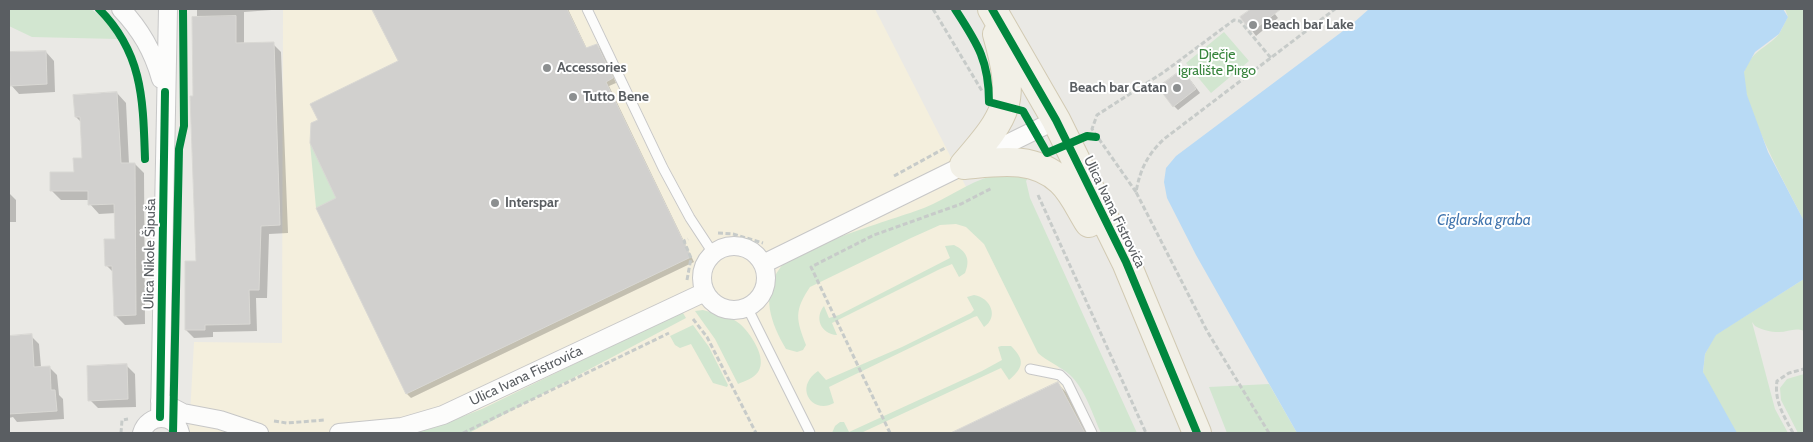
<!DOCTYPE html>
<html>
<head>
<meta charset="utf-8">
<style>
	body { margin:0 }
	#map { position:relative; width:1813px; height:442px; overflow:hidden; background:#eae9e5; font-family:Cabin,sans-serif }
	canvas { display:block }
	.frame { position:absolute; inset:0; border:10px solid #5a5e62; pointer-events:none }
</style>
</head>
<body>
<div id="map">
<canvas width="1813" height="442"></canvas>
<div class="frame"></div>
</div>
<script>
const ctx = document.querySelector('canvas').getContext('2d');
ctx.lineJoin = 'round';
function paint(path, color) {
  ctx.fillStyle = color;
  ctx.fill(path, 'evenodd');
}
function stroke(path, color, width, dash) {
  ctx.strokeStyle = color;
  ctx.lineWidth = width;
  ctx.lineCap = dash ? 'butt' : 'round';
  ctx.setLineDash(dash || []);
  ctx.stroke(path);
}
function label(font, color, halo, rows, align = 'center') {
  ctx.font = font + ' Cabin,sans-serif';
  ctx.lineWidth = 4;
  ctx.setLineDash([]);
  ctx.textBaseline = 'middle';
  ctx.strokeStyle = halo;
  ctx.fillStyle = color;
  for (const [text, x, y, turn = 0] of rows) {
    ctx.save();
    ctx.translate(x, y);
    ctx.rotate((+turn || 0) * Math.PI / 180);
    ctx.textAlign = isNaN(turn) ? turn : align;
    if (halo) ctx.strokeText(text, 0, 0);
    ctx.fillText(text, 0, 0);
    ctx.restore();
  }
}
paint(new Path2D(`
	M 283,9 L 875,9 L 1092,433 L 189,433 L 194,342 L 282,343 Z`), '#f4efdd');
paint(new Path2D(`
	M 9,9 L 91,9 L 105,20 L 118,39 L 32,37 L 9,26 Z
	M 1785,9 L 1804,9 L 1804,221 C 1792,196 1734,93 1745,69 C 1755,48 1766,49 1779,34 C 1782,29 1785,22 1788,17 Z
	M 1224,32 L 1249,61 L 1211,93 L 1186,63 Z
	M 310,143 L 337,198 L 316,208 Z
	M 1015,172 L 1029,177 L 1026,181 L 1030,198 L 1137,433 L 1101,433 C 1093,415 1085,389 1070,375 C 1060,366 1048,362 1038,353 L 984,244 L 966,227 L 956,224 L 940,225 L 911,238 L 810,287 C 794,311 796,319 806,345 L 803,350 L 797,352 L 786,349 C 771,323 760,295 780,268 C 796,247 895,219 924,208 C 947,199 968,182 992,176 C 1000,174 1008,173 1015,172 Z
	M 954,245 C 966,251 971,259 965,273 L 959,277 L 952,264 L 940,269 L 832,323 L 837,335 C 821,334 814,318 824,306 L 829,318 L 839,315 L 950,258 L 945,246 Z
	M 1804,279 L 1804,331 C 1795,327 1788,332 1779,332 C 1770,332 1763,330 1755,326 L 1752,322 L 1775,409 L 1788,433 L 1721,433 L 1703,372 L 1705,354 L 1715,335 Z
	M 974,295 C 991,298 999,317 984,327 L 977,316 L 974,317 L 829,387 L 834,403 C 813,415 793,388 818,371 L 826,380 L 902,347 L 971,313 L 974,310 L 967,297 Z
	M 703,310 C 714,313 731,316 740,324 C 750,333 768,358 758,372 C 754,378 745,381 738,384 L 715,339 L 695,311 Z
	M 679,313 L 683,313 L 686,318 L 469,433 L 407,433 L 438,426 L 482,409 Z
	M 693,325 L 709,347 L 728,385 L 727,387 L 713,383 L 691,344 L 680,348 L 675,345 L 670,336 Z
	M 1001,346 L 1011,346 C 1025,360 1024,367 1009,380 L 1001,368 L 861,433 L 832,433 L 835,426 L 840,422 L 844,422 L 849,432 L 982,371 L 1002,360 L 998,347 Z
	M 1804,374 L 1804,433 L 1798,433 L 1781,400 L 1780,388 L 1787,379 Z
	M 1269,384 L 1297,433 L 1227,433 L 1209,387 Z`), '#d2e6d0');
paint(new Path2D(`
	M 1369,9 L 1783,9 L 1788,17 L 1779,34 L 1755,52 L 1744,72 L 1747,95 L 1768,152 L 1804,221 L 1804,279 L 1716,335 L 1705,354 L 1703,372 L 1737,433 L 1297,433 L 1196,255 L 1167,198 L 1164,182 L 1166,168 L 1176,156 L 1351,25 Z`), '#b8daf5');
paint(new Path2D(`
	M 197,9 L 285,9 L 244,12 L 244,44 L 273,44 L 281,52 L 288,233 L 269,234 L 267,298 L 256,298 L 257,331 L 213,332 L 213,337 L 194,338 L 186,330 L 197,262 Z
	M 373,9 L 568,9 L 587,49 L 596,45 L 601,49 L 616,83 L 609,86 L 694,262 L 411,398 L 407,394 L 317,209 L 338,198 L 320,121 L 399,62 Z
	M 1253,9 L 1271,9 L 1278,18 L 1256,36 L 1242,17 Z
	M 46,52 L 54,61 L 55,92 L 19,94 L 11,85 Z
	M 1183,70 L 1200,93 L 1178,110 L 1174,106 Z
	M 117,93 L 126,103 L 129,164 L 135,164 L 144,173 L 145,324 L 125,325 L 116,316 L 114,273 L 106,265 L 116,240 L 116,213 L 99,214 L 90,204 L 89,200 L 61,200 L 52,191 L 75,173 L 84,159 L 82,123 L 76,117 Z
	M 9,193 L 16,200 L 16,222 L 9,222 Z
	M 31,336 L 39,344 L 41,367 L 49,367 L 57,375 L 59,395 L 63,399 L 64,419 L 17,422 L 13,417 L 9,418 L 9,386 L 13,386 L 9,338 Z
	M 126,365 L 135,374 L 136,407 L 98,408 L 90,400 Z
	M 1058,384 L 1068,394 L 1089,433 L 954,433 Z`), '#0003');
const building = new Path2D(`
	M 372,9 L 567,9 L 586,48 L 597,44 L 613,78 L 606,82 L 691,257 L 406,394 L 316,208 L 336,198 L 310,143 L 311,123 L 318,120 L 310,104 L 398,61 Z
	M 1251,9 L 1281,9 L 1251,32 L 1240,17 Z
	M 236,16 L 236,43 L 274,42 L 280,225 L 261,226 L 259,290 L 249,290 L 250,324 L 205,325 L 205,330 L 185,330 L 185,261 L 196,261 L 190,96 L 193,96 L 192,17 Z
	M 46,51 L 47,84 L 10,86 L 9,52 Z
	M 1183,69 L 1196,89 L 1173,107 L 1158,87 Z
	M 117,92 L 121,163 L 135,163 L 136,315 L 114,316 L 112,266 L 105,266 L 104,239 L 115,239 L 114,204 L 88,205 L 88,191 L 50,191 L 50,172 L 74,172 L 73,158 L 82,158 L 80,117 L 75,117 L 73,95 Z
	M 32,334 L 34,367 L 50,366 L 51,390 L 55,390 L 57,411 L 9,414 L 9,336 Z
	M 127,364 L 128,399 L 88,401 L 87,366 Z
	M 1058,382 L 1085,433 L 951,433 Z`);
paint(building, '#d1d0ce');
stroke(building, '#d9d8d4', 1);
const service = new Path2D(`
	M 587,9 L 663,168 L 690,218 L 713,253
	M 747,307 L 810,433
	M 1030,369 L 1060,375 L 1067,382 L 1092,433`);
const minor = new Path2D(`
	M 121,9 C 141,30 153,51 161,79
	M702 278a32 32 0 1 1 64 0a32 32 0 1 1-64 0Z
	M 763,264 L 1056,120
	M 160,401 L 183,413 L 220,420 L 259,433
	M 160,417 L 168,9
	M 142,433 C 148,413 175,413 180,433
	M 339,433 L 402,427 L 443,415 L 705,292`);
const primary = new Path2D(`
	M 992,9 L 1056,120 L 1126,262 L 1197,433
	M 964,165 C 997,162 1034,155 1061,181 C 1073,192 1080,209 1089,223
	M 964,165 C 1009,113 1016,102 997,34`);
stroke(service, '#c7c7c7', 11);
stroke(minor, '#c7c7c7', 20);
stroke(primary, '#d2cab3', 30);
stroke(new Path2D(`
	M 933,9 L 982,91
	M 894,176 L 945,148
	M 1136,192 L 1092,129 L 1097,115 L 1164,72 L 1234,20 L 1240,21 L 1271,58
	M 1038,195 L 1146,433
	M 718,233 L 733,234 L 763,243
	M 687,280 L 691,258 L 684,241 L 688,239
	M 693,319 L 707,337 L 756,433
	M 274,421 L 287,423 L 325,420
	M 121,433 L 122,420 L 128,419
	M 463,433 L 669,333
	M 890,433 L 811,267 L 874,235 L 961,204 L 992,188
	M 1269,433 L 1207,331 L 1136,192 C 1140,170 1147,155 1164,139 L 1335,9
	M 1793,433 C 1784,416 1774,401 1777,381 L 1789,373 L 1804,369`), '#c7cbc9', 3, [5, 2.5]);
stroke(service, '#fcfcfb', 9);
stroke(minor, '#fcfcfb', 18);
stroke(primary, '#f2f0e7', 28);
stroke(new Path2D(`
	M 99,9 C 143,53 143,100 145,159
	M 955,9 C 977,43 989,60 989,102 L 1023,111 L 1047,153 L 1087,136 L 1096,137
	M 992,9 L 1056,120 L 1126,262 L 1197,433
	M 160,417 L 165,92
	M 173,433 L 179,149 L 184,126 L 183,9`), '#00873e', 8);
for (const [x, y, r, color] of [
	[1253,25,5,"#8c8f90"],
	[547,68,5,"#8c8f90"],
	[1177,88,5,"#8c8f90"],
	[573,97,5,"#8c8f90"],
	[495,203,5,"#8c8f90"]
]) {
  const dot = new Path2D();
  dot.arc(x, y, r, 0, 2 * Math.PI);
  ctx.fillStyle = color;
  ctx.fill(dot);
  stroke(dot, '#fff', 2);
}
label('bold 14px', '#5a5e62', '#fff', [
	["Beach bar Lake",1263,25],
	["Accessories",557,68],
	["Beach bar Catan",1167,88,"right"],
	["Tutto Bene",583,97],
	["Interspar",505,203]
], 'left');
label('14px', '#37843c', '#fff', [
	["Dječje",1217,55],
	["igralište Pirgo",1217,71]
]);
label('14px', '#5a5e62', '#fff', [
	["Ulica Ivana Fistrovića",1114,212,64],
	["Ulica Nikole Šipuša",150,254,-89],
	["Ulica Ivana Fistrovića",526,376,-25]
]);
label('italic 15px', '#4175ae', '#fff', [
	["Ciglarska graba",1484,221]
]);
</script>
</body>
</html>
